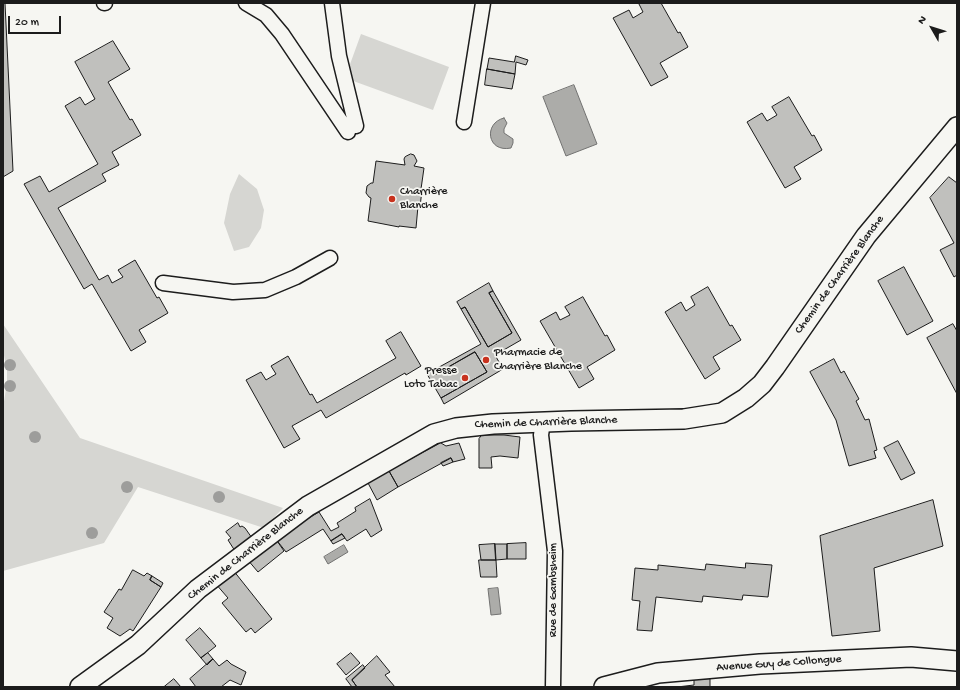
<!DOCTYPE html>
<html>
<head>
<meta charset="utf-8">
<style>
	body { margin:0 }
	#map { position:relative; width:960px; height:690px; overflow:hidden; background:#f6f6f2; font-family:"Gochi Hand",sans-serif }
	canvas { display:block }
	.frame { position:absolute; inset:0; border:4px solid #1c1c1c; pointer-events:none }
	.north { position:absolute; left:912px; top:8px; width:40px; height:40px; -webkit-text-stroke:3px #f6f6f2; paint-order:stroke; rotate:309deg; font-size:11px; font-weight:700; line-height:16px; text-align:center; color:#1c1c1c }
	.north::after { content:''; display:block; margin:auto; width:14px; height:18px; background:#1c1c1c; clip-path:polygon(50% 0,100% 100%,50% 72%,0 100%) }
	.scale { position:absolute; left:8px; top:16px; width:53px; height:18px; box-sizing:border-box; border:2px solid #1c1c1c; border-top:0; padding-left:5px; font-size:12px; line-height:14px; white-space:nowrap; color:#1c1c1c; -webkit-text-stroke:3px #f6f6f2; paint-order:stroke }
</style>
</head>
<body>
<div id="map">
<canvas width="960" height="690"></canvas>
<div class="frame"></div>
<div class="north">N</div>
<div class="scale">20 m</div>
</div>
<script>
const ctx = document.querySelector('canvas').getContext('2d');
ctx.lineJoin = 'round';
function paint(path, color) {
  ctx.fillStyle = color;
  ctx.fill(path, 'evenodd');
}
function stroke(path, color, width, dash) {
  ctx.strokeStyle = color;
  ctx.lineWidth = width;
  ctx.lineCap = dash ? 'butt' : 'round';
  ctx.setLineDash(dash || []);
  ctx.stroke(path);
}
function label(font, color, halo, rows, align = 'center') {
  ctx.font = font + ' "Gochi Hand",sans-serif';
  ctx.lineWidth = 3.5;
  ctx.setLineDash([]);
  ctx.textBaseline = 'middle';
  ctx.strokeStyle = halo;
  ctx.fillStyle = color;
  for (const [text, x, y, turn = 0] of rows) {
    ctx.save();
    ctx.translate(x, y);
    ctx.rotate((+turn || 0) * Math.PI / 180);
    ctx.textAlign = isNaN(turn) ? turn : align;
    if (halo) ctx.strokeText(text, 0, 0);
    ctx.fillText(text, 0, 0);
    ctx.restore();
  }
}
paint(new Path2D(`
	M 361,34 L 449,67 L 433,110 L 345,78 Z
	M 239,174 L 257,189 L 264,210 L 261,228 L 249,247 L 234,251 L 224,223 L 230,194 Z
	M 3,324 L 80,438 L 283,508 L 264,528 L 138,487 L 104,543 L 3,571 L 3,408 L 7,382 L 7,371 L 3,350 Z`), '#d6d6d2');
const water = new Path2D(`
	M 574,85 L 597,144 L 566,156 L 543,97 Z
	M 504,118 L 507,123 L 504,129 L 504,133 L 513,139 L 513,143 L 511,148 C 487,153 483,123 504,118 Z
	M 344,545 L 348,552 L 328,564 L 324,557 Z
	M 498,588 L 501,614 L 491,615 L 488,589 Z`);
paint(water, '#acaca9');
stroke(water, '#727271', 1);
const building = new Path2D(`
	M 3,3 L 5,3 L 13,171 L 3,177 Z
	M 640,3 L 661,3 L 678,33 L 680,32 L 688,47 L 660,63 L 668,77 L 651,86 L 613,18 L 629,10 L 633,18 L 643,12 L 639,4 Z
	M 113,41 L 130,69 L 108,82 L 130,120 L 132,119 L 141,135 L 112,152 L 119,165 L 102,174 L 106,181 L 58,208 L 99,280 L 108,275 L 112,283 L 123,277 L 118,270 L 135,260 L 157,298 L 159,297 L 168,313 L 139,330 L 146,342 L 131,351 L 92,284 L 84,289 L 24,184 L 40,176 L 49,192 L 98,164 L 65,106 L 80,97 L 85,105 L 95,99 L 75,62 Z
	M 516,56 L 528,60 L 526,65 L 516,62 L 515,74 L 487,69 L 489,58 L 514,62 Z
	M 487,69 L 515,74 L 512,89 L 485,85 Z
	M 789,97 L 812,136 L 814,135 L 822,150 L 794,167 L 801,179 L 785,188 L 747,122 L 762,113 L 767,121 L 777,115 L 772,107 Z
	M 411,154 L 414,155 L 417,161 L 414,166 L 424,168 L 421,189 L 422,190 L 420,207 L 418,206 L 416,228 L 399,226 L 399,227 L 368,221 L 371,198 L 369,197 L 366,193 L 367,186 L 371,183 L 373,183 L 376,161 L 405,165 L 404,159 L 405,157 Z
	M 949,177 L 957,183 L 957,275 L 954,277 L 940,250 L 954,243 L 930,198 Z
	M 904,267 L 933,321 L 907,335 L 878,281 Z
	M 489,283 L 493,291 L 489,293 L 512,333 L 488,347 L 465,307 L 461,309 L 457,302 Z
	M 708,287 L 730,326 L 732,325 L 741,340 L 713,357 L 720,369 L 705,379 L 665,312 L 681,302 L 686,311 L 695,305 L 691,297 Z
	M 493,291 L 521,340 L 495,355 L 503,369 L 444,404 L 441,398 L 487,372 L 475,352 L 434,375 L 432,371 L 481,344 L 461,309 L 465,307 L 488,347 L 512,333 L 489,293 Z
	M 583,297 L 605,336 L 607,335 L 615,350 L 587,367 L 594,379 L 579,388 L 540,321 L 556,312 L 560,320 L 570,315 L 565,307 Z
	M 953,324 L 957,331 L 957,394 L 927,338 Z
	M 401,332 L 421,366 L 406,375 L 405,373 L 326,418 L 321,410 L 292,426 L 300,439 L 284,448 L 246,380 L 261,372 L 266,380 L 276,374 L 271,366 L 288,356 L 310,395 L 312,394 L 317,403 L 396,358 L 386,341 Z
	M 475,352 L 487,372 L 441,398 L 427,374 L 432,371 L 434,375 Z
	M 834,359 L 841,373 L 844,371 L 859,399 L 856,401 L 865,420 L 869,419 L 877,450 L 874,451 L 876,458 L 849,466 L 836,420 L 810,372 Z
	M 482,435 L 504,435 L 520,437 L 518,458 L 500,456 L 491,457 L 492,468 L 479,468 L 479,439 Z
	M 898,441 L 915,473 L 901,480 L 884,448 Z
	M 441,443 L 446,446 L 459,443 L 465,459 L 453,462 L 451,458 L 398,487 L 389,471 Z
	M 451,458 L 453,462 L 443,466 L 441,463 Z
	M 389,471 L 398,487 L 377,500 L 368,483 Z
	M 370,499 L 382,530 L 371,537 L 366,529 L 347,541 L 342,534 L 331,541 L 323,529 L 286,552 L 275,538 L 319,512 L 331,531 L 339,527 L 337,523 L 356,511 L 355,508 Z
	M 933,500 L 943,546 L 874,568 L 880,631 L 832,636 L 820,536 Z
	M 238,523 L 240,527 L 242,526 L 245,528 L 252,538 L 235,551 L 228,540 L 231,538 L 226,532 Z
	M 342,534 L 345,538 L 333,544 L 331,541 Z
	M 275,538 L 284,551 L 258,572 L 247,559 Z
	M 526,543 L 526,559 L 507,559 L 507,544 Z
	M 495,544 L 496,560 L 481,560 L 479,545 Z
	M 495,544 L 507,544 L 507,559 L 496,560 Z
	M 479,560 L 496,560 L 497,577 L 481,577 Z
	M 746,563 L 772,565 L 768,597 L 743,595 L 742,600 L 703,596 L 702,602 L 656,597 L 652,631 L 637,630 L 640,601 L 632,600 L 635,568 L 658,570 L 658,565 L 705,570 L 706,564 L 745,568 Z
	M 133,570 L 144,576 L 147,573 L 152,576 L 150,580 L 161,587 L 133,631 L 130,629 L 120,636 L 107,628 L 113,618 L 104,612 L 119,589 L 121,590 Z
	M 233,570 L 272,619 L 255,633 L 251,628 L 246,632 L 222,603 L 228,598 L 215,583 Z
	M 152,576 L 163,583 L 161,587 L 150,580 Z
	M 200,628 L 216,646 L 201,658 L 186,640 Z
	M 208,653 L 213,659 L 207,665 L 201,658 Z
	M 351,653 L 360,663 L 346,675 L 337,664 Z
	M 377,656 L 390,672 L 385,675 L 395,687 L 357,687 L 352,680 Z
	M 213,659 L 219,666 L 227,660 L 231,664 L 246,672 L 241,685 L 230,680 L 221,687 L 196,687 L 190,679 Z
	M 363,665 L 365,668 L 352,680 L 357,687 L 352,687 L 346,679 Z
	M 174,679 L 181,687 L 164,687 Z
	M 710,679 L 710,687 L 677,687 L 694,685 L 694,680 Z`);
paint(building, '#c0c0bd');
stroke(building, '#1c1c1c', 1);
const street = new Path2D(`
	M 104,3 L 105,3
	M 246,3 L 266,15 L 282,34 L 348,132
	M 332,3 L 339,56 L 356,126
	M 464,122 L 483,3
	M 163,283 L 233,292 L 265,290 L 296,277 L 330,258
	M 543,422 L 541,435 L 555,551 L 553,687`);
const secondary = new Path2D(`
	M 80,687 L 138,645 L 198,589 L 308,506 L 434,434 L 456,428 L 493,424 L 571,421 L 684,419 L 722,413 L 746,398 L 762,384 L 775,367 L 866,236 L 957,127
	M 604,687 L 658,673 L 760,664 L 911,657 L 957,661`);
stroke(street, '#1c1c1c', 17);
stroke(secondary, '#1c1c1c', 22);
stroke(street, '#f6f6f2', 14);
stroke(secondary, '#f6f6f2', 19);
ctx.fillStyle = '#9d9d9b';
for (const [x, y] of [
	[10,365],
	[10,386],
	[35,437],
	[127,487],
	[219,497],
	[92,533]
]) {
  ctx.beginPath();
  ctx.arc(x, y, 6, 0, 2 * Math.PI);
  ctx.fill();
}
for (const [x, y, r, color] of [
	[392,199,4,"#c8321e"],
	[486,360,4,"#c8321e"],
	[465,378,4,"#c8321e"]
]) {
  const dot = new Path2D();
  dot.arc(x, y, r, 0, 2 * Math.PI);
  ctx.fillStyle = color;
  ctx.fill(dot);
  stroke(dot, '#f6f6f2', 1.5);
}
label('12px', '#1c1c1c', '#f6f6f2', [
	["Charrière",400,192],
	["Blanche",400,206],
	["Pharmacie de",494,353],
	["Charrière Blanche",494,367],
	["Presse",457,371,"right"],
	["Loto Tabac",457,385,"right"]
], 'left');
label('12px', '#1c1c1c', '#f6f6f2', [
	["Chemin de Charrière Blanche",840,275,-54],
	["Chemin de Charrière Blanche",546,423,-2],
	["Chemin de Charrière Blanche",246,554,-38],
	["Rue de Gambsheim",554,590,-90],
	["Avenue Guy de Collongue",779,664,-4]
]);
</script>
</body>
</html>
